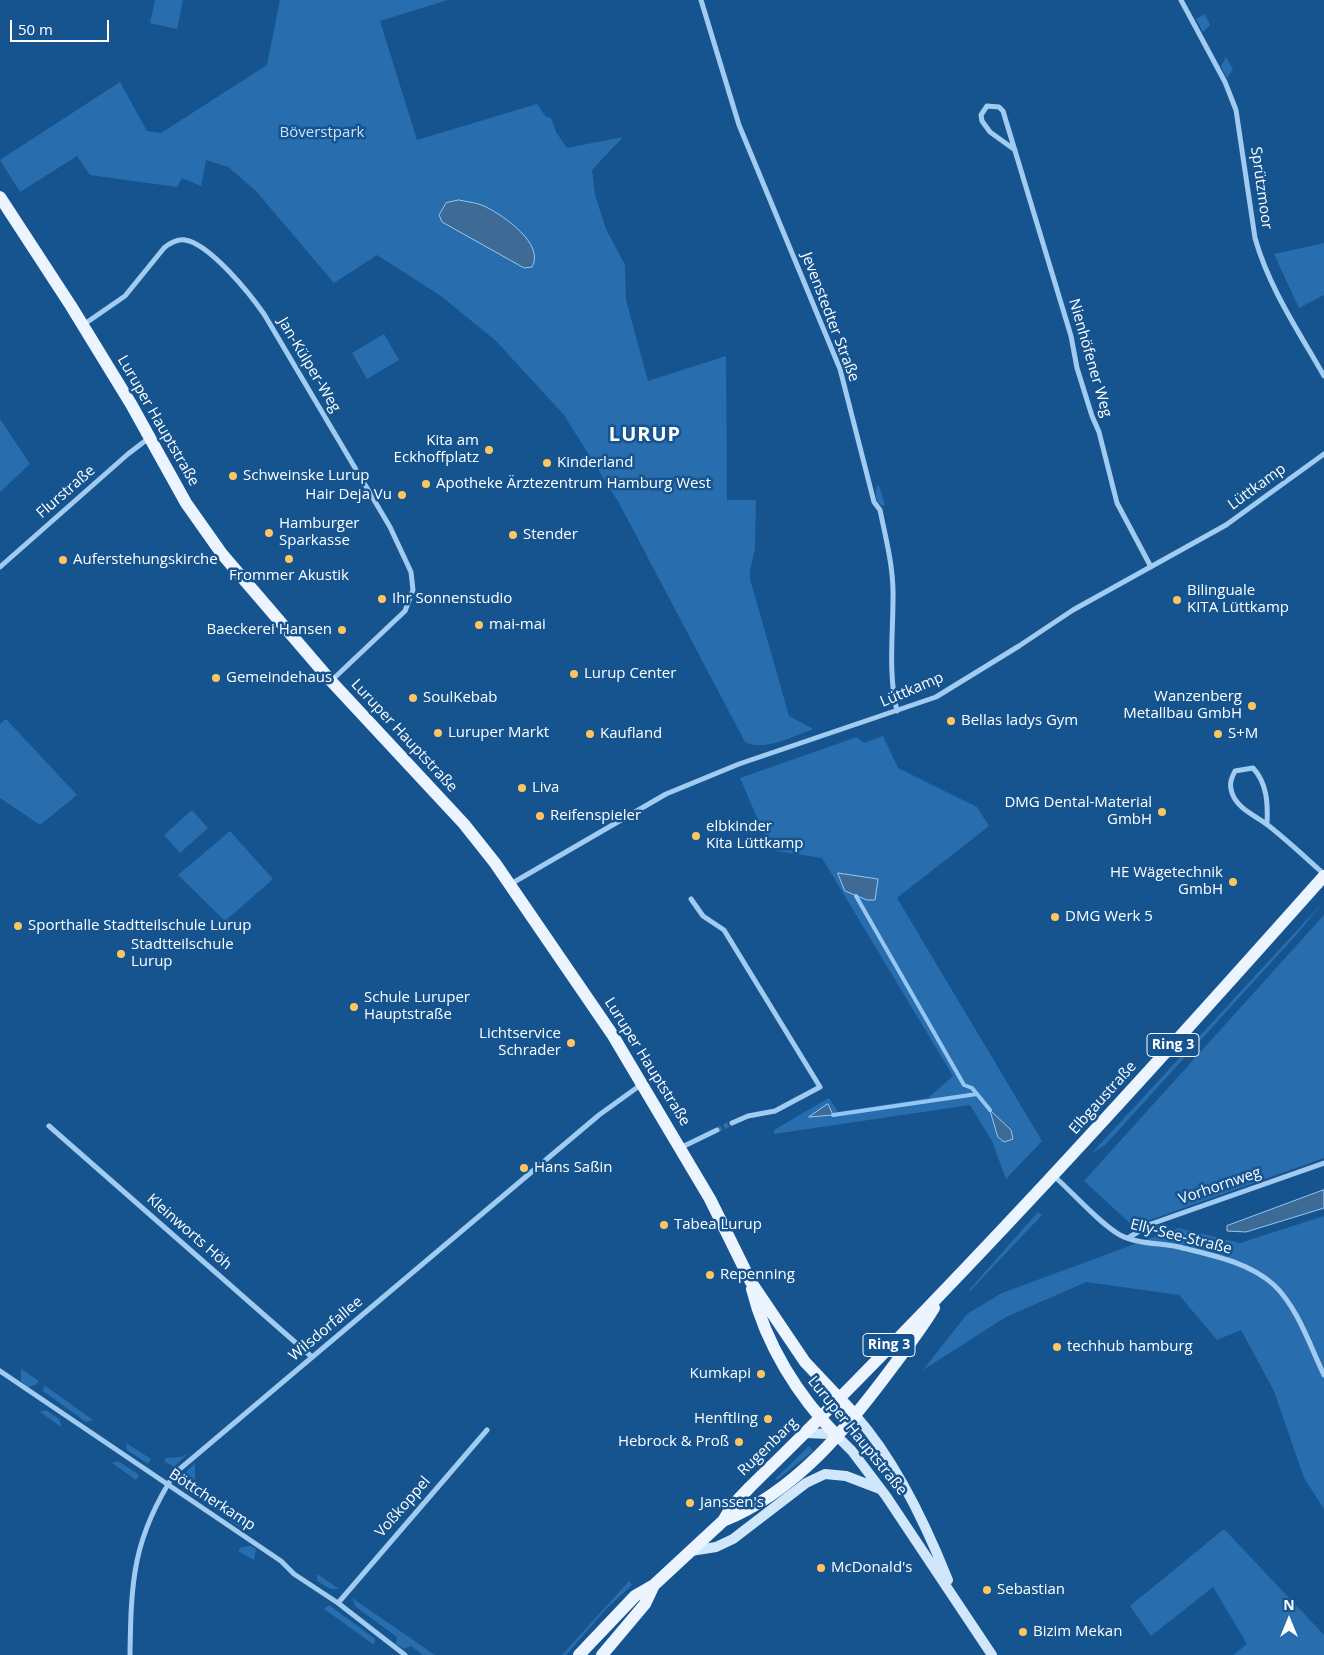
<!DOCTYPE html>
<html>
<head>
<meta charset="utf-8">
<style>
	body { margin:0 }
	#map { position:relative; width:1324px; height:1655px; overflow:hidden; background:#15548f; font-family:"Open Sans",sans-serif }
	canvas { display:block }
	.north { position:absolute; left:1264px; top:1595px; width:50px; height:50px; -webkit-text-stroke:4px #15548f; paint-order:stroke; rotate:0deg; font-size:14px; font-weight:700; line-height:20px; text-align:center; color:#fff }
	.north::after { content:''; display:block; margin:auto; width:18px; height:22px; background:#fff; clip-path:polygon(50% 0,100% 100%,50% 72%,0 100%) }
	.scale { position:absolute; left:10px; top:20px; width:99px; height:22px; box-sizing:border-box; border:2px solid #fff; border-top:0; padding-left:6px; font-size:15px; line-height:18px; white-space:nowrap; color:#fff; -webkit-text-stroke:4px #15548f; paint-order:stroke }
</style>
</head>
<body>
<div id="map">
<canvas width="1324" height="1655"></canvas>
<div class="north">N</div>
<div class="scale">50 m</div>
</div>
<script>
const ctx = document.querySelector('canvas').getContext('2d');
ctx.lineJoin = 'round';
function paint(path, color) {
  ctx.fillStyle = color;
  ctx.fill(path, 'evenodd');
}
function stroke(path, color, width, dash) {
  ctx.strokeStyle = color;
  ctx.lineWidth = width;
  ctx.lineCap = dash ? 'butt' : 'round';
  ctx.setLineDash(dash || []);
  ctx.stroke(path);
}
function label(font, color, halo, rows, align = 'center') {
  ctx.font = font + ' "Open Sans",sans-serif';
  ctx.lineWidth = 5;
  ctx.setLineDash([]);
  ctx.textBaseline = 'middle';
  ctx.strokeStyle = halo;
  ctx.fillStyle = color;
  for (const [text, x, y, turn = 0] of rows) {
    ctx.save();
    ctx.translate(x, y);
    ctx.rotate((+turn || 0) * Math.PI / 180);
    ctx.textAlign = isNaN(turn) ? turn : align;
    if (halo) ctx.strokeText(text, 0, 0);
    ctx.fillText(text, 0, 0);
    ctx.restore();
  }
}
paint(new Path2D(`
	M 155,0 L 183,0 L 177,29 L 150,23 Z
	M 280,0 L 448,0 L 380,21 L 417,140 L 537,104 L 546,117 L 551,118 L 556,132 L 567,148 L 623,137 L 592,170 L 595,195 L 606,229 L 625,265 L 626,300 L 648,381 L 726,356 L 727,500 L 756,500 L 755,549 L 750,570 L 750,579 L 789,716 L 813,729 C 794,736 764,752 745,742 L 619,503 L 564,415 L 496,341 L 441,296 L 377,255 L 334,283 L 256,191 L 228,167 L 206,160 L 201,186 L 182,178 L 177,187 L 90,175 L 77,156 L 20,192 L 0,160 L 120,82 L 147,131 L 161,133 L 267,65 ZM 489,247 L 532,267 L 524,268 Z
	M 1205,14 L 1210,25 L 1203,32 L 1196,19 Z
	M 1226,57 L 1233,69 L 1227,78 L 1221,66 Z
	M 1324,243 L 1324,295 L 1299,308 L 1274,254 Z
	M 384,334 L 399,360 L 367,379 L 352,353 Z
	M 0,419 L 30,464 L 0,492 Z
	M 877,486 L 879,486 L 885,505 L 882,506 C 875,500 875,495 877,486 Z
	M 6,719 L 77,795 L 40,825 L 0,798 L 0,724 Z
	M 883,736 L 898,768 L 977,807 L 989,826 L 897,898 L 1042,1141 L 1006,1179 L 992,1141 L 970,1105 L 774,1134 L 774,1130 L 829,1098 L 838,1112 L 928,1098 L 953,1076 L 822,858 L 771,850 L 740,778 L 857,737 L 864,743 Z
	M 192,810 L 208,828 L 180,853 L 164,835 Z
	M 230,831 L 273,879 L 225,921 L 178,875 Z
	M 1324,901 L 1298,933 L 1106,1144 L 1091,1154 Z
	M 1324,915 L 1324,1158 L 1133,1226 L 1084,1181 Z
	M 1038,1212 L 1042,1215 L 970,1291 L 969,1290 Z
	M 1324,1216 L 1324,1509 L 1304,1478 L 1274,1391 L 1241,1330 L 1217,1340 L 1179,1295 L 1086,1282 L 1006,1317 L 923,1370 L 967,1314 L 1002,1293 L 1178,1228 L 1240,1243 Z
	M 21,1369 L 39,1381 L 35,1385 L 28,1387 L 21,1381 Z
	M 44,1385 L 93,1420 L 86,1422 L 43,1391 Z
	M 46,1410 L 60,1420 L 61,1427 L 40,1412 Z
	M 126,1443 L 151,1459 L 148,1464 L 127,1450 Z
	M 868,1443 L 890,1477 L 888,1478 L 864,1447 Z
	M 809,1446 L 813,1451 L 777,1480 L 775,1479 Z
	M 189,1452 L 174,1467 L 164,1461 L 166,1458 L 182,1457 Z
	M 118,1461 L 139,1475 L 136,1480 L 112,1463 Z
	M 195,1463 L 195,1482 L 184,1474 Z
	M 228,1512 L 251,1528 L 244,1530 L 229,1520 Z
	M 1224,1529 L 1324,1635 L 1324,1655 L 1233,1655 L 1247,1644 L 1213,1587 L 1151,1636 L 1130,1606 Z
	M 251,1546 L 256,1549 L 254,1560 L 238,1551 L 241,1547 Z
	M 317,1574 L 339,1589 L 331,1589 L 317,1581 Z
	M 629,1581 L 632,1585 L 606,1609 L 566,1655 L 562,1655 Z
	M 352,1598 L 435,1655 L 423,1655 L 411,1646 L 404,1649 L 396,1644 L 397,1637 L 356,1607 Z
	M 329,1605 L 375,1639 L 375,1642 L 373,1644 L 324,1609 Z`), '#286eae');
const water = new Path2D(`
	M 459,200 C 468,202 479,203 486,207 C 504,216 545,244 532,267 L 524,268 L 517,264 L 442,222 L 439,215 L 446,203 Z
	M 838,873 L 878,879 L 875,900 L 867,900 L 845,891 Z
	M 828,1104 L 833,1115 L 809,1117 Z
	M 990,1110 L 1011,1130 L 1013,1139 L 1004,1142 L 998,1137 Z
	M 1324,1190 L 1324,1208 L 1246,1232 L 1227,1231 L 1227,1226 Z`);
paint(water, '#3e6b96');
stroke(water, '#94c7f3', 1);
stroke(new Path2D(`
	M 856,896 L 964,1085 L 972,1088 L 977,1094
	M 833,1115 L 977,1094 L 990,1110`), '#94c7f3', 4);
stroke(new Path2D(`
	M 717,1130 L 732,1123`), '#386ea0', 5, [5, 2.5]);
stroke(new Path2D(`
	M 701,0 L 739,125 L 840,369 L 874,502 L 880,510 C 886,539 894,569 893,599 C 893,636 888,673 897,711
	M 1181,0 L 1225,82 L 1236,110 L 1255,238 C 1269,288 1299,332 1324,376
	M 1015,150 L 990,132 L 982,121 L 981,115 L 987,106 L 999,107 L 1003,111 L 1071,336 L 1077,368 L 1092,416 L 1099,432 L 1117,503 L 1151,567
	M 83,325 L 125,296 L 164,248 C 170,243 177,239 185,240 C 210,244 250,294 264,314 L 390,527 L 411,572 L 413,590 L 405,611 L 331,681
	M 0,567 L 128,454 L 149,438
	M 1267,824 C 1268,803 1267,783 1253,768 L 1235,771 C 1231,779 1229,784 1232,793 C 1238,810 1257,816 1269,826 C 1288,841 1306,858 1324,874
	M 509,885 L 666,794 L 739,764 L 936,697 L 1019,646 L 1073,610 L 1226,525 L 1324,454
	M 691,899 L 703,916 L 724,930 L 820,1087 L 775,1111 L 748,1116 L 732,1123
	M 49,1126 L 312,1357
	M 680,1148 L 717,1130
	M 1054,1176 C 1072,1192 1100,1224 1120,1235 C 1137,1244 1160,1243 1179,1247 C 1211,1255 1249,1262 1274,1285 C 1298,1308 1310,1346 1324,1375
	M 1128,1238 L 1151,1224 L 1324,1163
	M 0,1371 L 281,1561 L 294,1574 L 338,1603 L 405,1655
	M 338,1603 L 487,1430
	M 130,1655 C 131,1580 133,1538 175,1473 L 599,1115 L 642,1084`), '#a1cbf0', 5);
stroke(new Path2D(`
	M 856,1416 C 895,1460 926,1525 948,1580
	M 805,1433 L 830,1434 L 838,1437 L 852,1451 L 886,1496 L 992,1655
	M 691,1551 L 716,1547 L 733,1539 L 806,1483 L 825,1474 L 846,1476 L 880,1489`), '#d0e6fb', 10);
stroke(new Path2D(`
	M 0,197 L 71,306 L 131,404 L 186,503 L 222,554 L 331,681 L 464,824 L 495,863 L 612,1034 L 710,1199 L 751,1282 L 805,1362 L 856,1416
	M 752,1289 C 766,1345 798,1396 838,1437
	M 723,1521 C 796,1492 849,1426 894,1365 C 908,1346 922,1328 934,1308
	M 579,1655 L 635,1596 L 654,1585 L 723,1521 L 732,1506 L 750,1487 C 950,1292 1138,1085 1324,876
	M 602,1655 L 645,1604 L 654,1585`), '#ebf4ff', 12);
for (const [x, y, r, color] of [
	[489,450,5,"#ffc561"],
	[547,463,5,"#ffc561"],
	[233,476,5,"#ffc561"],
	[426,484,5,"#ffc561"],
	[402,495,5,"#ffc561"],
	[269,533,5,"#ffc561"],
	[513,535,5,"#ffc561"],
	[289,559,5,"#ffc561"],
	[63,560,5,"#ffc561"],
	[382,599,5,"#ffc561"],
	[1177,600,5,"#ffc561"],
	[479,625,5,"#ffc561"],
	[342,630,5,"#ffc561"],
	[574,674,5,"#ffc561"],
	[216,678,5,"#ffc561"],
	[413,698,5,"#ffc561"],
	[1252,706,5,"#ffc561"],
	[951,721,5,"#ffc561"],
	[438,733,5,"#ffc561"],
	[590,734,5,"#ffc561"],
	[1218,734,5,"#ffc561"],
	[522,788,5,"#ffc561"],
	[1162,812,5,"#ffc561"],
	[540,816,5,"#ffc561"],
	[696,836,5,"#ffc561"],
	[1233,882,5,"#ffc561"],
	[1055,917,5,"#ffc561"],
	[18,926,5,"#ffc561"],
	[121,954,5,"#ffc561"],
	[354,1007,5,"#ffc561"],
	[571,1043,5,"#ffc561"],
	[524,1168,5,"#ffc561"],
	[664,1225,5,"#ffc561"],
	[710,1275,5,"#ffc561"],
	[1057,1347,5,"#ffc561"],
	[761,1374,5,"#ffc561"],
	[768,1419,5,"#ffc561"],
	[739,1442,5,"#ffc561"],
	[690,1503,5,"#ffc561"],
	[821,1568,5,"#ffc561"],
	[987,1590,5,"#ffc561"],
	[1023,1632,5,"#ffc561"]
]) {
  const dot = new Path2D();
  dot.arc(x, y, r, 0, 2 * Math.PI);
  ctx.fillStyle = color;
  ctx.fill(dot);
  stroke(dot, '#15548f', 2);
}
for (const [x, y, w] of [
	[1173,1045,52],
	[889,1345,52]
]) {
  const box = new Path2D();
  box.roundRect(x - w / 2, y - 11.5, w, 23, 4);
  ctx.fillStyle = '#15548f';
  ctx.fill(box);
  stroke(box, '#fff', 1);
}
label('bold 14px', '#fff', null, [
	["Ring 3",1173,1045],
	["Ring 3",889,1345]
]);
label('15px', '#c8e3fc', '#15548f', [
	["Böverstpark",322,133]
]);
label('15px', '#fff', '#15548f', [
	["Sprützmoor",1261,188,82],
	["Jevenstedter Straße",830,317,69],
	["Nienhöfener Weg",1090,358,74],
	["Jan-Külper-Weg",309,365,59],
	["Luruper Hauptstraße",158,421,60],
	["Lüttkamp",1257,487,-36],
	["Flurstraße",66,492,-41],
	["Lüttkamp",912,690,-23],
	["Luruper Hauptstraße",404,736,47],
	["Luruper Hauptstraße",647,1062,58],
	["Elbgaustraße",1103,1098,-48],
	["Vorhornweg",1220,1186,-19],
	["Kleinworts Höh",189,1232,41],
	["Elly-See-Straße",1181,1237,14],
	["Wilsdorfallee",326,1329,-40],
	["Luruper Hauptstraße",857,1436,51],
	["Rugenbarg",768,1447,-44],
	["Böttcherkamp",212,1500,33],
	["Voßkoppel",403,1507,-49]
]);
label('15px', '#fff', '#15548f', [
	["Kita am",479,441,"right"],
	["Eckhoffplatz",479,458,"right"],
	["Kinderland",557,463],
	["Schweinske Lurup",243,476],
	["Apotheke Ärztezentrum Hamburg West",436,484],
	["Hair Deja Vu",392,495,"right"],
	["Hamburger",279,524],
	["Sparkasse",279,541],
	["Stender",523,535],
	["Auferstehungskirche",73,560],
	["Frommer Akustik",289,576,"center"],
	["Bilinguale",1187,591],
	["KITA Lüttkamp",1187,608],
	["Ihr Sonnenstudio",392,599],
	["mai-mai",489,625],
	["Baeckerei Hansen",332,630,"right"],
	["Lurup Center",584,674],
	["Gemeindehaus",226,678],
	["Wanzenberg",1242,697,"right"],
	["Metallbau GmbH",1242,714,"right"],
	["SoulKebab",423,698],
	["Bellas ladys Gym",961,721],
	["Luruper Markt",448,733],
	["Kaufland",600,734],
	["S+M",1228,734],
	["Liva",532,788],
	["DMG Dental-Material",1152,803,"right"],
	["GmbH",1152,820,"right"],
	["Reifenspieler",550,816],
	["elbkinder",706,827],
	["Kita Lüttkamp",706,844],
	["HE Wägetechnik",1223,873,"right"],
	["GmbH",1223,890,"right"],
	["DMG Werk 5",1065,917],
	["Sporthalle Stadtteilschule Lurup",28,926],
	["Stadtteilschule",131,945],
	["Lurup",131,962],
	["Schule Luruper",364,998],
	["Hauptstraße",364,1015],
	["Lichtservice",561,1034,"right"],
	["Schrader",561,1051,"right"],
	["Hans Saßin",534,1168],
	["Tabea Lurup",674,1225],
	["Repenning",720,1275],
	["techhub hamburg",1067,1347],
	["Kumkapi",751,1374,"right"],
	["Henftling",758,1419,"right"],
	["Hebrock & Proß",729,1442,"right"],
	["Janssen's",700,1503],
	["McDonald's",831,1568],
	["Sebastian",997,1590],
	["Bizim Mekan",1033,1632]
], 'left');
ctx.letterSpacing = '1px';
label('bold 20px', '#fff', '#15548f', [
	["LURUP",645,435]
]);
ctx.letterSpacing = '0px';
</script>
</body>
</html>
